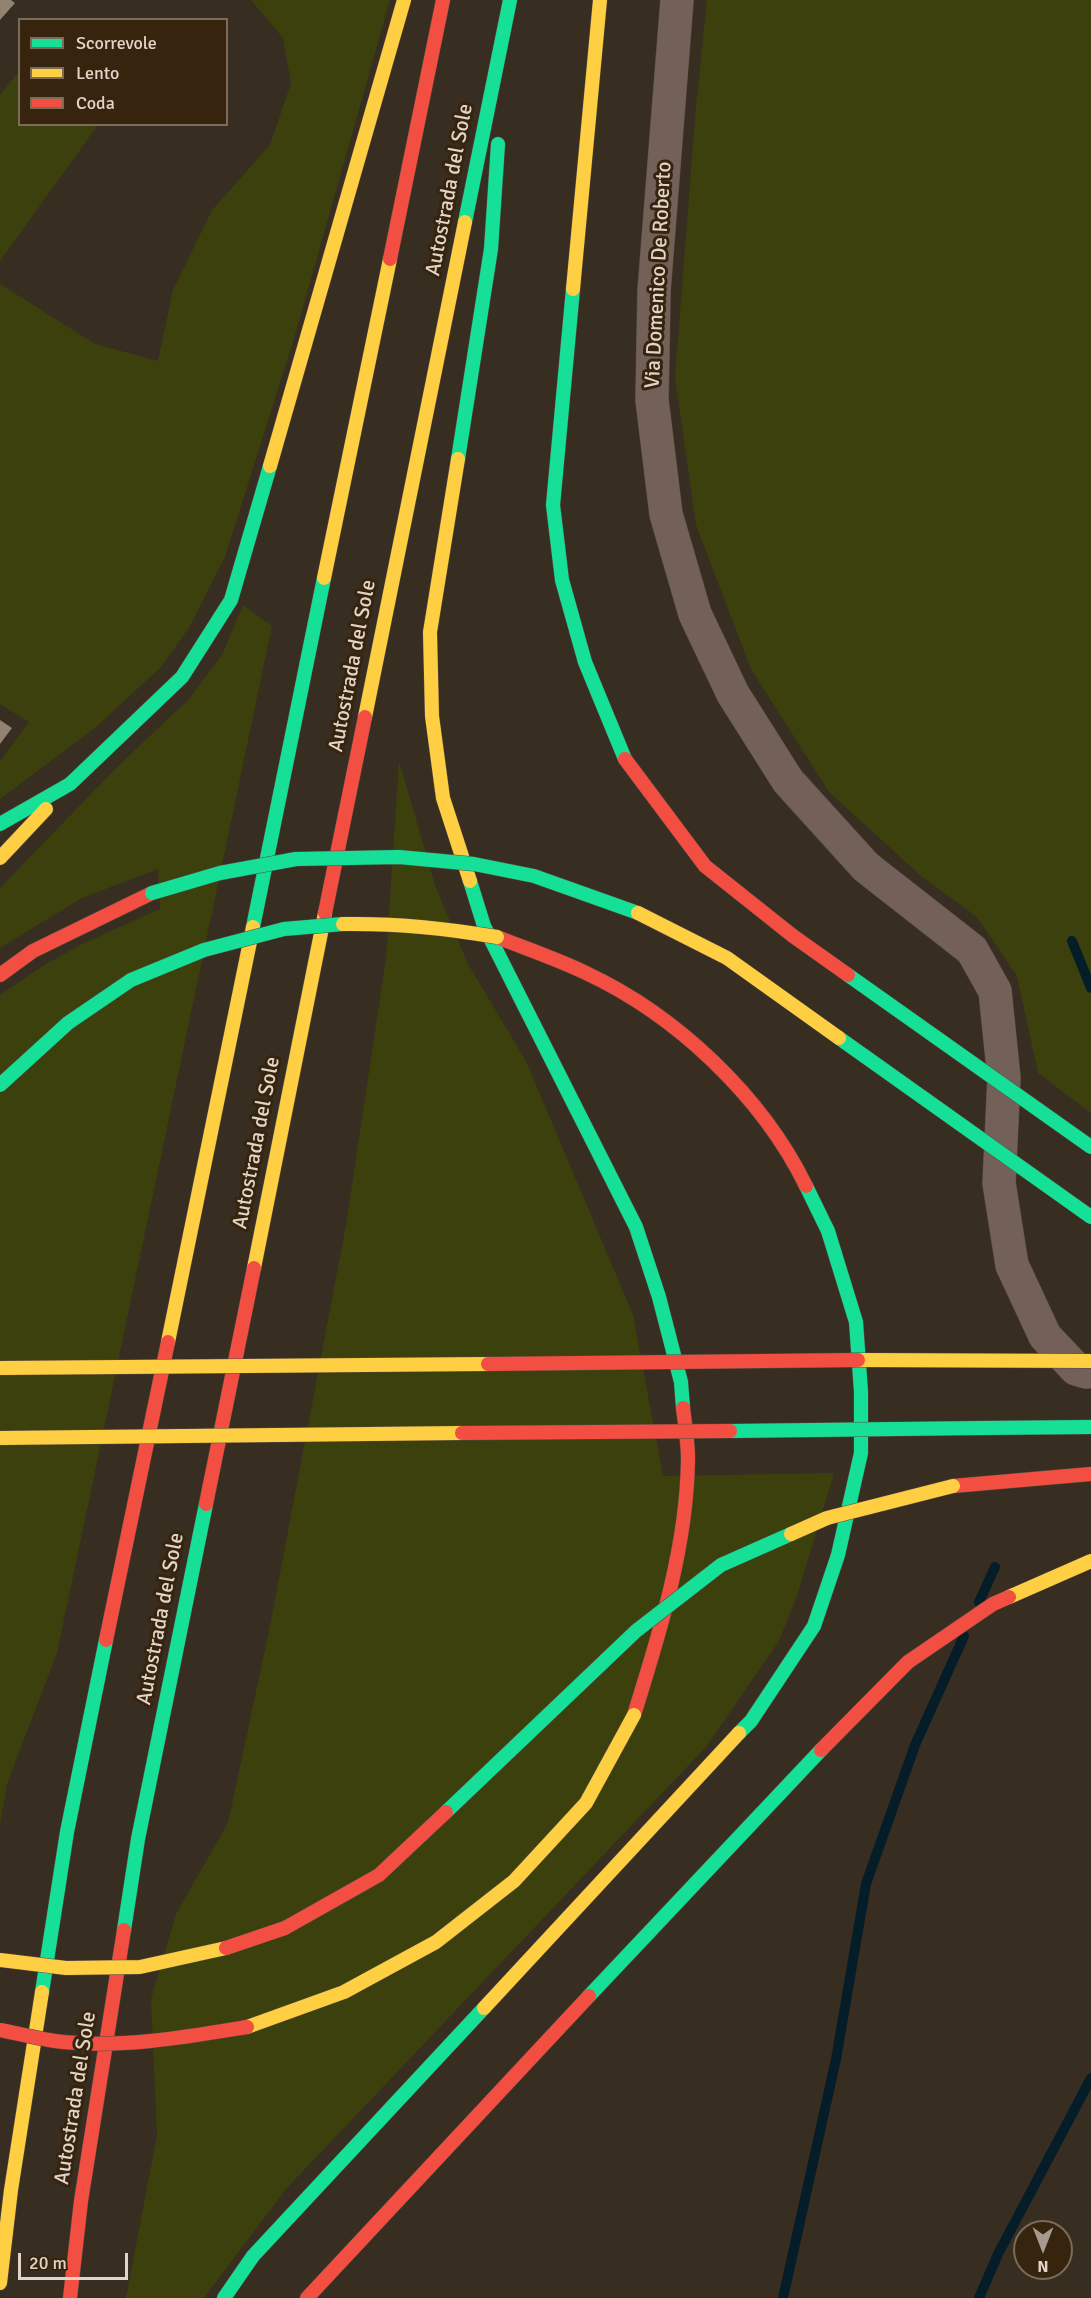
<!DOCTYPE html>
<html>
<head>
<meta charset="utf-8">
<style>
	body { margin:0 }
	#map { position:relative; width:1091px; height:2298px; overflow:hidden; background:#382d21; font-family:Signika,sans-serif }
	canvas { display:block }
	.legend { position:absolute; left:18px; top:18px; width:210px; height:108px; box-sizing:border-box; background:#37240e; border:2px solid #7b6b58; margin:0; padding:8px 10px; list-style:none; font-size:18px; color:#e1d5c8 }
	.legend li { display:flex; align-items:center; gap:12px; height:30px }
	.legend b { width:30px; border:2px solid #7b6b58 }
	.north { position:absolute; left:1013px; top:2220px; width:60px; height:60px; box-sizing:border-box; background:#37240e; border:2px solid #7b6b58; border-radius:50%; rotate:180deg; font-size:16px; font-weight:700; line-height:24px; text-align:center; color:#e1d5c8 }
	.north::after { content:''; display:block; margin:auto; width:21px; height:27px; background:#a69a8e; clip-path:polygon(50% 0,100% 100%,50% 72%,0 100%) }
	.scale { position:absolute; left:18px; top:2253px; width:110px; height:27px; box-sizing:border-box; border:3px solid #e1d5c8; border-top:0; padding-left:8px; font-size:18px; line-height:21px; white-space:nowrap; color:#e1d5c8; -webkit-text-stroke:4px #37240e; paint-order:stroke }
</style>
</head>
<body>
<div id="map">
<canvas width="1091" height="2298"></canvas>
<ul class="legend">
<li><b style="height:8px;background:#16e098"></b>Scorrevole</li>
<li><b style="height:8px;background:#ffcf43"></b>Lento</li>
<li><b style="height:8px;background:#f24e42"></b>Coda</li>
</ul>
<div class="north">N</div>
<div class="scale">20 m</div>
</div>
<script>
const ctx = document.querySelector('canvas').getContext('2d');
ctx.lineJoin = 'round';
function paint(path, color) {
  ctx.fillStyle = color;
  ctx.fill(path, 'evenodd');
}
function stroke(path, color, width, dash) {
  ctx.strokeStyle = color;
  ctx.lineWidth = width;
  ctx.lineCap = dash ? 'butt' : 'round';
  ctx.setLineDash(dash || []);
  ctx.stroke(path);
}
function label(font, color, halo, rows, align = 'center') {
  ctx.font = font + ' Signika,sans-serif';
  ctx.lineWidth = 6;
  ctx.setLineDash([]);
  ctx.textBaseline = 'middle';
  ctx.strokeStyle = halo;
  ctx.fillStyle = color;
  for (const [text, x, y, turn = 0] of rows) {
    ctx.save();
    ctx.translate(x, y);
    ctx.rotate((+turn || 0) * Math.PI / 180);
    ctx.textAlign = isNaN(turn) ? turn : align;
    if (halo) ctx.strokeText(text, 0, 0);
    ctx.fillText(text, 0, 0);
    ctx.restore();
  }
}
paint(new Path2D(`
	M 251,0 L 390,0 L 296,332 L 225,557 L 189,628 L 160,668 L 95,728 L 0,799 L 0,761 L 29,722 L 0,704 L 0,284 L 95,344 L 158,361 L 173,290 L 212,210 L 270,145 L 291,83 L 283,38 Z
	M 707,0 L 1091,0 L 1091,1113 L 1038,1073 L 1017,976 L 977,917 L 920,875 L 829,792 L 751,669 L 696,525 L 675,377 L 696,106 Z
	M 19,71 L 20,124 L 98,125 L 0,261 L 0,95 Z
	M 243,605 L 272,626 L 57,1653 L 7,1784 L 0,1825 L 0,995 L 46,964 L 84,943 L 160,909 L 158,869 L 82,898 L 0,948 L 0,888 L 118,766 L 189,699 L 222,655 Z
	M 399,761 L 436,888 L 468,964 L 526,1061 L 633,1315 L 663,1476 L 834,1473 L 797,1596 L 779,1641 L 706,1747 L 286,2189 L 204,2298 L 126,2298 L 157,2135 L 151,1999 L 176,1914 L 228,1823 L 270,1626 L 346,1225 L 386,958 Z`), '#3b400d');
stroke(new Path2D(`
	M 1072,941 L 1091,988
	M 979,1602 L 995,1567
	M 783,2298 L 836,2059 L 866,1884 L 915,1745 L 964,1636
	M 979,2298 L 998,2254 L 1091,2078`), '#051d29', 10);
paint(new Path2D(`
	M 0,0 L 11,0 L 15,3 L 0,20 Z
	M 0,720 L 12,728 L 0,744 Z`), '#918272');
const street = new Path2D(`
	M 677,0 L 654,291 L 652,400 L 666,514 L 695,614 L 733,694 L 788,781 L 866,867 L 972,950 L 995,991 L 1004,1078 L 999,1183 L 1012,1265 L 1045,1336 L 1076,1369 L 1086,1372`);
const fast = new Path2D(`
	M 465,222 L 510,0
	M 573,289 L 553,505 L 562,580 L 585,662 L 625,759
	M 458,459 L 491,249 L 498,144
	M 0,824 L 70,784 L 182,677 L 231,600 L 270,466
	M 470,881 L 484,926 L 636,1227 L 659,1297 L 681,1382 L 683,1408
	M 253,927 L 324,578
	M 982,1428 L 1091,1427
	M 739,1733 L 751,1721 L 814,1626 L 838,1555 L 861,1453 L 861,1392 L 856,1322 L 828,1231 L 806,1186
	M 124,1930 L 138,1839 L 206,1504
	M 42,1992 L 67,1832 L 106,1640
	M 589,1996 L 821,1750
	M 224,2298 L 253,2256 L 484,2008`);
const slow = new Path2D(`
	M 573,289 L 600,0
	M 458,459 L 430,632 L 432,716 L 443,798 L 470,881
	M 270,466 L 404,0
	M 324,578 L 390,259
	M 365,717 L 465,222
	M 0,858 L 46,809
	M 254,1268 L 325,913
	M 168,1342 L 253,927
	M 1009,1597 L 1091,1561
	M 484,2008 L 739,1733
	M 0,2283 L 11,2190 L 42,1992`);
const jam = new Path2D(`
	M 390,259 L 443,0
	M 325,913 L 365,717
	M 497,937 C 527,949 557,959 586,973 C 676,1015 762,1096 806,1186
	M 0,975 L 33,951 L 152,893
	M 953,1486 L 1091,1474
	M 206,1504 L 254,1268
	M 106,1640 L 168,1342
	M 634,1715 C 660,1632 687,1546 688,1459 C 688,1442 685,1425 683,1408
	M 821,1750 L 908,1662 L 993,1604 L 1009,1597
	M 70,2298 L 81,2201 L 124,1930
	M 307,2298 L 589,1996`);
stroke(street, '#554b41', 34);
stroke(fast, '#554b41', 15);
stroke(slow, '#554b41', 15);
stroke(jam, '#554b41', 15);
stroke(street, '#736159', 33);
stroke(fast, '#16e098', 14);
stroke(slow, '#ffcf43', 14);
stroke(jam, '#f24e42', 14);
const fastBridge = new Path2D(`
	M 152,893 L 220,873 L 296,859 L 399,857 L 474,864 L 534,876 L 638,913
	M 848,975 L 1091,1147
	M 839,1038 L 1091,1217
	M 0,1085 L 68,1023 L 131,980 L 204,950 L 284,929 L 343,924
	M 730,1431 L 982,1428
	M 446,1812 L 636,1631 L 721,1565 L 791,1534`);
const slowBridge = new Path2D(`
	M 638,913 L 727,958 L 839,1038
	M 343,924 C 396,923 445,928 497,937
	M 858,1360 L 1091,1361
	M 0,1368 L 488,1364
	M 0,1438 L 462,1433
	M 791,1534 L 827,1518 L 953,1486
	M 0,1960 L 66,1968 L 140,1967 L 226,1948
	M 247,2027 L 344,1992 L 436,1942 L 514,1881 L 586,1803 L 634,1715`);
const jamBridge = new Path2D(`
	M 625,759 L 705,866 L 793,936 L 848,975
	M 488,1364 L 858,1360
	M 462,1433 L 730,1431
	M 226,1948 L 285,1928 L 379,1875 L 446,1812
	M 0,2030 C 21,2034 42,2040 63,2042 C 125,2048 186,2037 247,2027`);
stroke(fastBridge, '#554b41', 15, []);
stroke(slowBridge, '#554b41', 15, []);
stroke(jamBridge, '#554b41', 15, []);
stroke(fastBridge, '#16e098', 14);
stroke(slowBridge, '#ffcf43', 14);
stroke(jamBridge, '#f24e42', 14);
label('21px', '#e1d5c8', '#37240e', [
	["Autostrada del Sole",450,190,-79],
	["Via Domenico De Roberto",659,275,-87],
	["Autostrada del Sole",353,666,-79],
	["Autostrada del Sole",257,1143,-79],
	["Autostrada del Sole",161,1619,-79],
	["Autostrada del Sole",76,2098,-81]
]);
</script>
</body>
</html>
